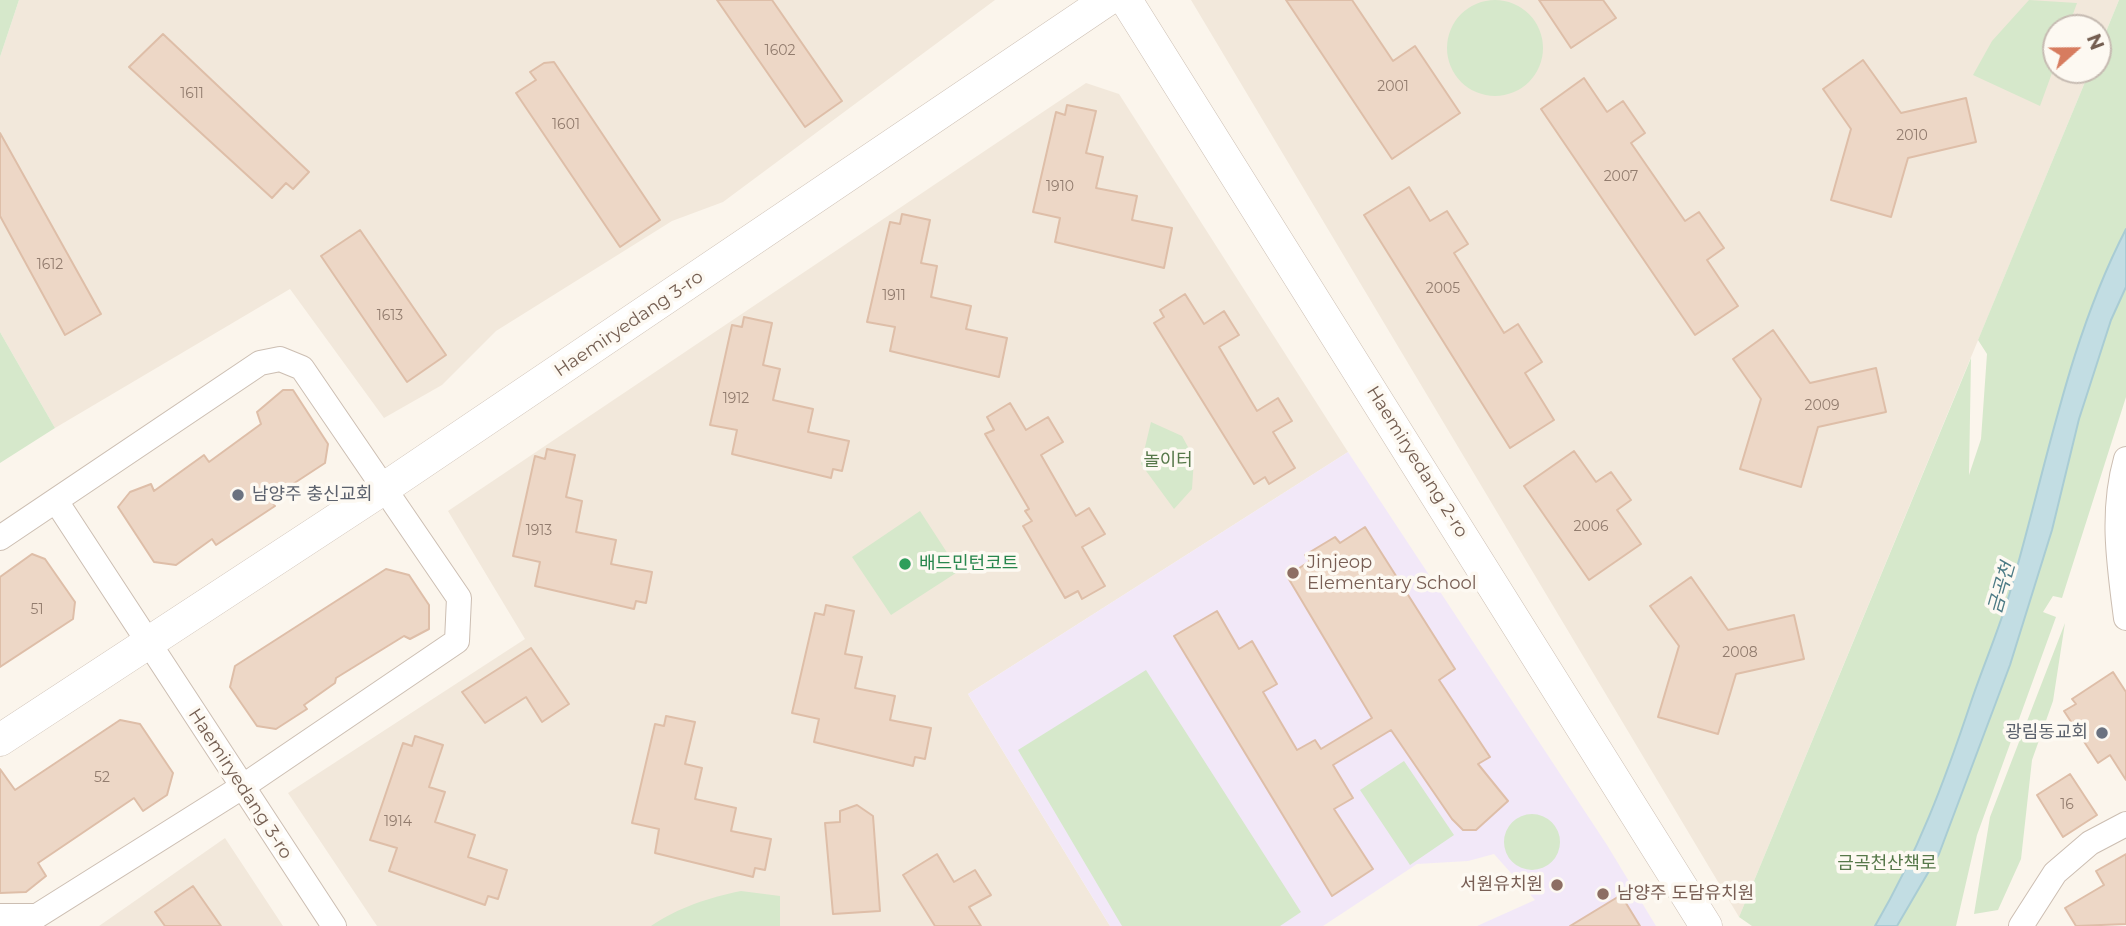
<!DOCTYPE html>
<html>
<head>
<meta charset="utf-8">
<style>
	body { margin:0 }
	#map { position:relative; width:2126px; height:926px; overflow:hidden; background:#fbf5ec; font-family:Montserrat,sans-serif }
	canvas { display:block }
	.north { position:absolute; left:2042px; top:14px; width:70px; height:70px; box-sizing:border-box; background:#fdf9f2; border:2px solid #c6bbb2; border-radius:50%; rotate:69deg; font-size:19px; font-weight:700; line-height:28px; text-align:center; color:#745e51 }
	.north::after { content:''; display:block; margin:auto; width:24px; height:32px; background:#d77c5f; clip-path:polygon(50% 0,100% 100%,50% 72%,0 100%) }
</style>
</head>
<body>
<div id="map">
<canvas width="2126" height="926"></canvas>
<div class="north">N</div>
</div>
<script>
const ctx = document.querySelector('canvas').getContext('2d');
ctx.lineJoin = 'round';
function paint(path, color) {
  ctx.fillStyle = color;
  ctx.fill(path, 'evenodd');
}
function stroke(path, color, width, dash) {
  ctx.strokeStyle = color;
  ctx.lineWidth = width;
  ctx.lineCap = dash ? 'butt' : 'round';
  ctx.setLineDash(dash || []);
  ctx.stroke(path);
}
function label(font, color, halo, rows, align = 'center') {
  ctx.font = font + ' Montserrat,"Noto Sans KR",sans-serif';
  ctx.lineWidth = 7;
  ctx.setLineDash([]);
  ctx.textBaseline = 'middle';
  ctx.strokeStyle = halo;
  ctx.fillStyle = color;
  for (const [text, x, y, turn = 0] of rows) {
    ctx.save();
    ctx.translate(x, y);
    ctx.rotate((+turn || 0) * Math.PI / 180);
    ctx.textAlign = isNaN(turn) ? turn : align;
    if (halo) ctx.strokeText(text, 0, 0);
    ctx.fillText(text, 0, 0);
    ctx.restore();
  }
}
paint(new Path2D(`
	M 19,0 L 995,0 L 723,202 L 672,221 L 496,331 L 442,385 L 384,418 L 290,289 L 55,428 L 0,332 L 0,57 Z
	M 1191,0 L 2119,0 L 2098,51 L 2098,28 L 2056,28 L 2056,70 L 2090,70 L 1739,917 Z
	M 1086,83 L 1119,94 L 1348,452 L 968,694 L 1110,926 L 377,926 L 288,793 L 525,639 L 448,511 Z
	M 225,838 L 283,926 L 99,926 Z`), '#f2e8db');
paint(new Path2D(`
	M 1348,452 L 1607,845 L 1656,926 L 1477,926 L 1535,900 L 1494,854 L 1468,861 L 1417,864 L 1323,926 L 1110,926 L 968,694 Z`), '#f2e8f8');
paint(new Path2D(`
	M1447 48a48 48 0 1 1 96 0a48 48 0 1 1-96 0Z
	M 0,0 L 19,0 L 0,57 Z
	M 2029,0 L 2077,3 L 2068,28 L 2056,28 L 2056,62 L 2040,106 L 1973,75 L 1992,41 Z
	M 2119,0 L 2126,0 L 2126,397 L 2062,598 L 2053,596 L 2043,612 L 2056,617 L 1977,835 L 1956,926 L 1752,926 L 1739,917 L 1971,358 L 1969,475 L 1981,439 L 1987,354 L 1978,340 L 2090,70 L 2098,70 L 2098,51 Z
	M 0,332 L 55,428 L 0,463 Z
	M 1151,422 L 1182,436 L 1194,458 L 1192,489 L 1174,509 L 1141,464 Z
	M 920,511 L 959,571 L 891,615 L 852,557 Z
	M 2065,623 L 2053,701 L 2032,760 L 2021,859 L 1998,910 L 1974,914 L 1990,817 Z
	M 1146,670 L 1301,912 L 1280,926 L 1122,926 L 1018,750 Z
	M 1404,761 L 1454,835 L 1410,865 L 1360,790 Z
	M1504 842a28 28 0 1 1 56 0a28 28 0 1 1-56 0Z
	M 741,891 L 780,896 L 780,926 L 651,926 C 680,907 707,898 741,891 Z`), '#d6e8cb');
const water = new Path2D(`
	M 2126,229 L 2126,287 L 2111,320 L 2079,419 L 2052,530 L 2010,665 L 1939,854 L 1897,926 L 1875,926 C 1918,852 1944,783 1971,702 C 1983,666 1999,630 2010,592 C 2046,470 2067,343 2126,229 Z`);
paint(water, '#c2dde3');
stroke(water, '#a9ccd4', 2);
const building = new Path2D(`
	M 717,0 L 772,0 L 842,101 L 805,127 Z
	M 1286,0 L 1352,0 L 1393,61 L 1415,46 L 1460,113 L 1392,159 Z
	M 1539,0 L 1603,0 L 1616,18 L 1571,48 Z
	M 163,34 L 309,172 L 293,189 L 286,183 L 272,198 L 129,67 Z
	M 1863,60 L 1901,113 L 1966,98 L 1976,142 L 1908,158 L 1891,217 L 1831,200 L 1851,129 L 1823,89 Z
	M 554,62 L 660,220 L 620,247 L 516,93 L 536,80 L 530,72 L 544,63 Z
	M 1584,78 L 1607,112 L 1623,101 L 1645,133 L 1631,143 L 1685,221 L 1699,212 L 1724,248 L 1707,260 L 1738,306 L 1695,335 L 1541,109 Z
	M 1067,105 L 1096,111 L 1086,153 L 1103,157 L 1096,188 L 1137,196 L 1132,220 L 1172,228 L 1164,268 L 1055,242 L 1060,218 L 1033,212 L 1056,112 L 1065,115 Z
	M 0,133 L 101,314 L 65,335 L 0,216 Z
	M 1409,187 L 1430,221 L 1447,211 L 1468,244 L 1454,253 L 1504,333 L 1518,324 L 1542,362 L 1525,373 L 1554,420 L 1510,448 L 1364,215 Z
	M 902,214 L 930,220 L 921,263 L 937,266 L 931,297 L 971,306 L 966,329 L 1007,338 L 999,377 L 890,351 L 895,327 L 867,322 L 890,222 L 900,224 Z
	M 360,230 L 446,355 L 407,382 L 321,256 Z
	M 1185,294 L 1204,324 L 1224,311 L 1239,335 L 1219,347 L 1257,411 L 1278,398 L 1292,421 L 1273,432 L 1295,468 L 1269,484 L 1265,477 L 1254,484 L 1154,323 L 1164,317 L 1160,310 Z
	M 744,317 L 772,323 L 763,365 L 780,369 L 773,400 L 813,409 L 808,432 L 849,441 L 842,471 L 833,469 L 831,478 L 732,454 L 737,430 L 710,425 L 732,325 L 742,327 Z
	M 1773,330 L 1810,383 L 1876,368 L 1886,412 L 1818,427 L 1801,487 L 1740,469 L 1761,399 L 1733,359 Z
	M 283,390 L 293,390 L 328,444 L 325,463 L 270,499 L 275,506 L 216,545 L 212,539 L 176,565 L 154,562 L 118,507 L 130,492 L 151,484 L 154,491 L 204,455 L 209,462 L 261,424 L 257,412 Z
	M 1010,403 L 1026,430 L 1048,417 L 1063,442 L 1041,455 L 1076,516 L 1089,508 L 1105,534 L 1082,547 L 1105,586 L 1082,599 L 1078,591 L 1065,598 L 1023,526 L 1032,521 L 1025,511 L 1029,509 L 985,434 L 994,430 L 987,417 Z
	M 547,449 L 575,455 L 566,497 L 582,501 L 576,532 L 616,540 L 611,564 L 652,572 L 646,603 L 636,601 L 634,609 L 535,586 L 540,562 L 513,556 L 535,456 L 545,459 Z
	M 1574,451 L 1596,482 L 1611,472 L 1631,500 L 1617,510 L 1641,544 L 1589,580 L 1524,486 Z
	M 1365,527 L 1455,669 L 1439,680 L 1490,757 L 1478,764 L 1508,801 L 1476,830 L 1463,830 L 1452,819 L 1391,730 L 1333,765 L 1353,798 L 1334,809 L 1373,869 L 1332,896 L 1174,636 L 1217,611 L 1239,649 L 1252,641 L 1277,684 L 1263,692 L 1297,750 L 1315,740 L 1321,749 L 1372,718 L 1287,576 L 1310,561 L 1305,555 L 1335,537 L 1340,543 Z
	M 32,554 L 45,559 L 75,602 L 73,619 L 0,667 L 0,577 Z
	M 386,569 L 409,575 L 429,605 L 429,629 L 410,639 L 404,636 L 336,678 L 335,683 L 304,705 L 307,709 L 276,729 L 257,726 L 230,687 L 235,666 Z
	M 1691,577 L 1728,630 L 1794,615 L 1804,659 L 1736,674 L 1718,734 L 1658,717 L 1679,646 L 1650,606 Z
	M 826,605 L 854,611 L 845,654 L 862,657 L 855,688 L 895,696 L 890,720 L 931,728 L 925,759 L 915,757 L 913,766 L 814,742 L 819,719 L 792,713 L 815,613 L 824,615 Z
	M 531,648 L 569,704 L 542,722 L 526,697 L 485,723 L 462,692 Z
	M 2113,672 L 2126,692 L 2126,780 L 2110,755 L 2098,763 L 2064,711 L 2076,704 L 2072,699 Z
	M 666,716 L 695,722 L 685,764 L 702,768 L 695,799 L 736,808 L 731,831 L 771,839 L 765,870 L 755,868 L 753,877 L 655,853 L 659,829 L 632,823 L 655,724 L 664,726 Z
	M 120,720 L 140,724 L 173,773 L 167,795 L 143,811 L 134,798 L 38,863 L 46,876 L 26,892 L 0,893 L 0,769 L 15,790 Z
	M 415,736 L 443,745 L 429,787 L 445,792 L 435,822 L 475,835 L 468,857 L 507,870 L 498,899 L 488,896 L 485,905 L 389,871 L 397,848 L 370,840 L 403,743 L 412,746 Z
	M 2070,774 L 2097,815 L 2063,837 L 2037,795 Z
	M 857,805 L 873,816 L 880,911 L 833,914 L 825,823 L 840,822 L 840,811 Z
	M 937,854 L 954,882 L 975,870 L 991,895 L 969,907 L 981,926 L 935,926 L 903,875 Z
	M 2126,854 L 2126,924 L 2076,926 L 2065,908 L 2104,885 L 2096,871 Z
	M 193,886 L 221,926 L 165,926 L 155,912 Z
	M 1621,895 L 1640,926 L 1570,926 Z`);
paint(building, '#edd7c6');
stroke(building, '#debea8', 2);
const minor = new Path2D(`
	M 2126,459 C 2111,512 2119,564 2126,618
	M 56,501 L 334,926
	M 0,538 L 260,363 L 280,359 L 302,368 L 459,598 L 457,641 L 242,787 L 37,916 L 0,916
	M 2021,926 L 2055,873 L 2090,843 L 2126,824`);
const tertiary = new Path2D(`
	M 1126,0 L 1706,926
	M 0,740 L 386,487 L 1107,0`);
stroke(minor, '#ccbeb2', 26);
stroke(tertiary, '#ccbeb2', 33);
stroke(minor, '#fff', 24);
stroke(tertiary, '#fff', 32);
for (const [x, y, r, color] of [
	[238,495,7,"#6b7280"],
	[905,564,7,"#2e9e5b"],
	[1293,573,7,"#8d6e63"],
	[2102,733,7,"#6b7280"],
	[1557,885,7,"#8d6e63"],
	[1603,894,7,"#8d6e63"]
]) {
  const dot = new Path2D();
  dot.arc(x, y, r, 0, 2 * Math.PI);
  ctx.fillStyle = color;
  ctx.fill(dot);
  stroke(dot, '#fdf9f2', 2.5);
}
label('14px', '#927c6e', null, [
	["1602",780,51],
	["2001",1393,87],
	["1611",192,94],
	["1601",566,125],
	["2010",1912,136],
	["2007",1621,177],
	["1910",1060,187],
	["1612",50,265],
	["2005",1443,289],
	["1911",894,296],
	["1613",390,316],
	["1912",736,399],
	["2009",1822,406],
	["2006",1591,527],
	["1913",539,531],
	["51",37,610],
	["2008",1740,653],
	["52",102,778],
	["16",2067,805],
	["1914",398,822]
]);
label('18px', '#745e51', '#fdf9f2', [
	["Haemiryedang 3-ro",629,324,-34],
	["Haemiryedang 2-ro",1417,462,58],
	["Haemiryedang 3-ro",240,784,57]
]);
label('18px', '#56784a', '#fdf9f2', [
	["놀이터",1168,461],
	["금곡천산책로",1887,864]
]);
label('18px', '#5b616d', '#fdf9f2', [
	["남양주 충신교회",252,495],
	["광림동교회",2088,733,"right"]
], 'left');
label('18px', '#785e54', '#fdf9f2', [
	["Jinjeop",1307,563],
	["Elementary School",1307,584],
	["서원유치원",1543,885,"right"],
	["남양주 도담유치원",1617,894]
], 'left');
label('18px', '#27864d', '#fdf9f2', [
	["배드민턴코트",919,564]
], 'left');
label('italic 19px', '#4c7a85', '#fdf9f2', [
	["금곡천",2002,588,-74]
]);
</script>
</body>
</html>
